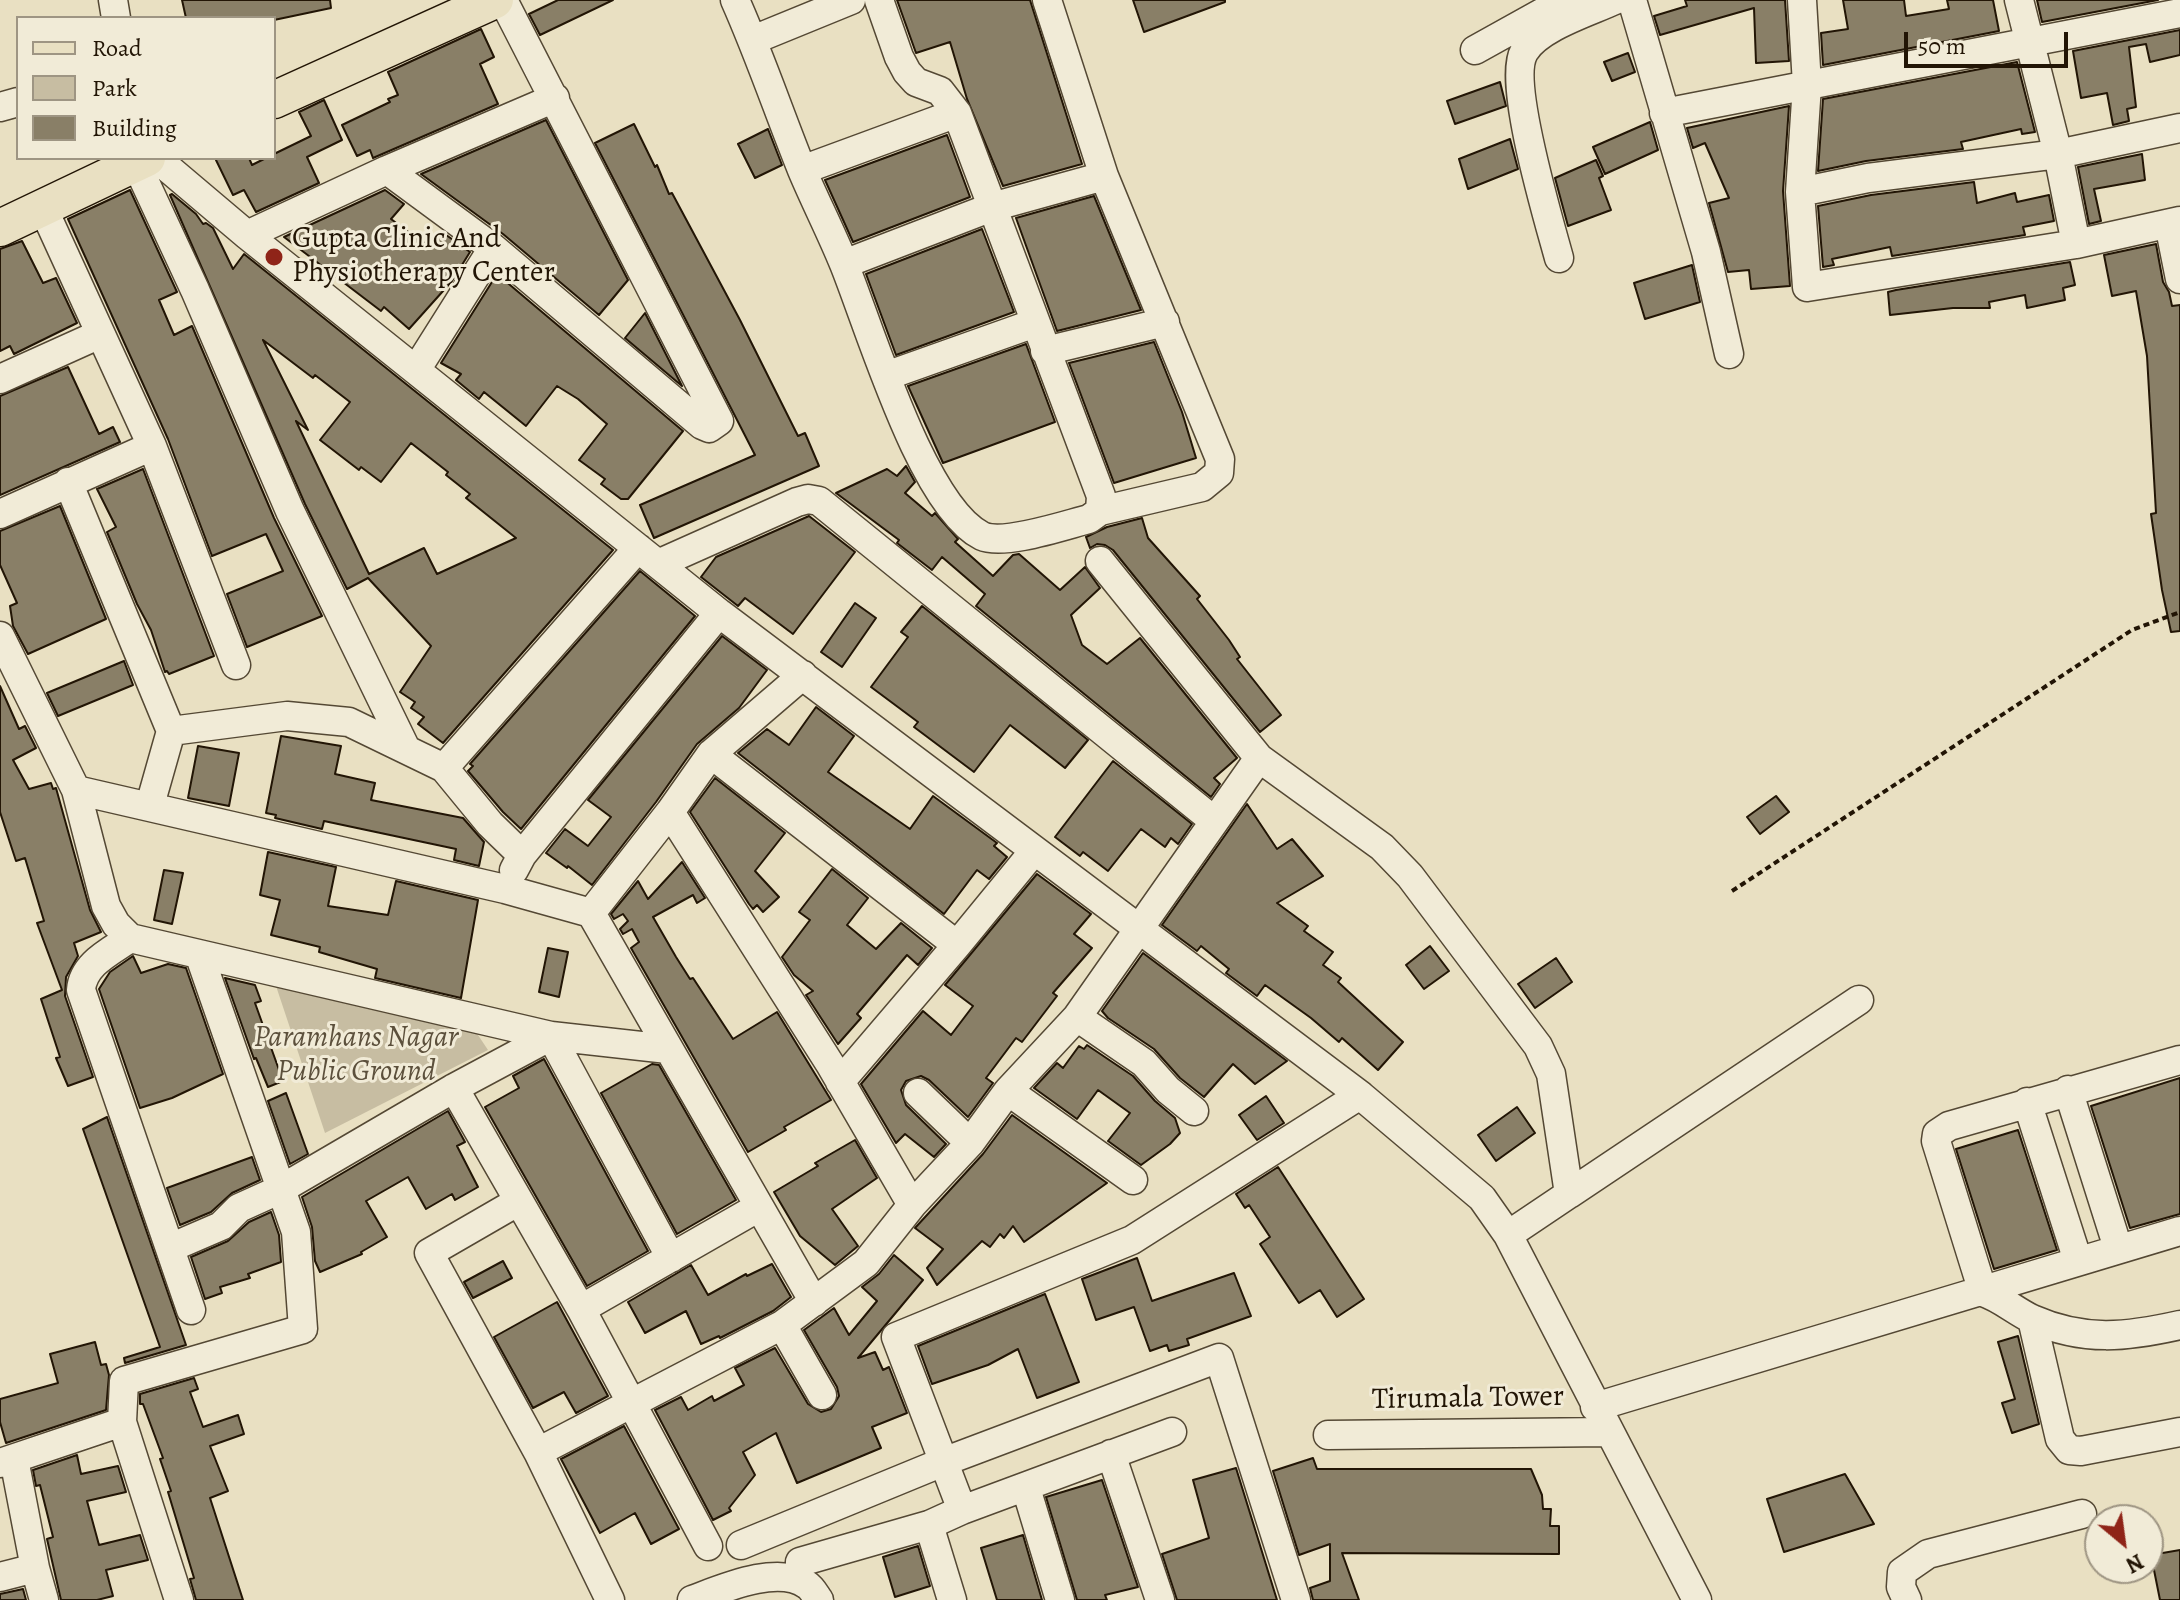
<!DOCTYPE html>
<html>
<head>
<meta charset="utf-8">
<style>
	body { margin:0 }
	#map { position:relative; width:2180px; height:1600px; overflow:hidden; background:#e9e0c2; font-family:Alegreya,serif }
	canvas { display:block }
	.legend { position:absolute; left:16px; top:16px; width:260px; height:144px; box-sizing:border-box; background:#f1ebd7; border:2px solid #9e9583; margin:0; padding:10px 14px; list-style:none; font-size:24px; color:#221505 }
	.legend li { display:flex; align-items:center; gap:16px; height:40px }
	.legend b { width:40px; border:2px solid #9e9583 }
	.north { position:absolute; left:2084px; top:1504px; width:80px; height:80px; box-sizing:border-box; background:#f1ebd7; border:2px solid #9e9583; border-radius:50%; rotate:151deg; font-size:22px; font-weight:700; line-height:32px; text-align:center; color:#221505 }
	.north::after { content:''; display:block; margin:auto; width:28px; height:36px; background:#8f2418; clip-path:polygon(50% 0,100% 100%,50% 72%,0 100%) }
	.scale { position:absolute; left:1904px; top:32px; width:164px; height:36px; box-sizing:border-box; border:4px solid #221505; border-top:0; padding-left:10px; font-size:24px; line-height:28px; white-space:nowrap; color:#221505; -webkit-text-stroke:6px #f1ebd7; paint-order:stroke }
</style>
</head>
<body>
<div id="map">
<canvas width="2180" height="1600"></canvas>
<ul class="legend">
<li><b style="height:10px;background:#e9e0c2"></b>Road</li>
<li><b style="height:22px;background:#c7bda2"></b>Park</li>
<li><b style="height:22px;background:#897f67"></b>Building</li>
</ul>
<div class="north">N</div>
<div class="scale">50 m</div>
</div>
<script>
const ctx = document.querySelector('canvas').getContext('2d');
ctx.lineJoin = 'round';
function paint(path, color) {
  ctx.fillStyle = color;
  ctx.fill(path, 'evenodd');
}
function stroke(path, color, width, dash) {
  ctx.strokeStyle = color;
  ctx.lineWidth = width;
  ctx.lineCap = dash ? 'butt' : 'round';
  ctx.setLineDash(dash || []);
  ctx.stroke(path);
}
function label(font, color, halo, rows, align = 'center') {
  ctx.font = font + ' Alegreya,serif';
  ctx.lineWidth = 6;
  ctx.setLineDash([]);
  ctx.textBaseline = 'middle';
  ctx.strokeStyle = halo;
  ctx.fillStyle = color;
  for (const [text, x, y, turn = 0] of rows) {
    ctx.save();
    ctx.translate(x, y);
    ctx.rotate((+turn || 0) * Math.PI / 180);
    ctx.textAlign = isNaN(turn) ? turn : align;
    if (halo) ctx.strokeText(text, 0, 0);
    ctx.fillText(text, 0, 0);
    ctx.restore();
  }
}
paint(new Path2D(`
	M 275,983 L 472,1026 L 488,1050 L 325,1133 Z`), '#c7bda2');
const building = new Path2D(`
	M 182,0 L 330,0 L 331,8 L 274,20 L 274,18 L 186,18 Z
	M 558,0 L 613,0 L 540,35 L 529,14 Z
	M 897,0 L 1030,0 L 1082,164 L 1003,186 L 967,99 L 950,42 L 916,53 Z
	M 1133,0 L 1225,0 L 1225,2 L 1144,32 Z
	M 1685,0 L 1785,0 L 1789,61 L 1756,63 L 1754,8 L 1660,35 L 1654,16 L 1687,6 Z
	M 1843,0 L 1904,0 L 1906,16 L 1949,9 L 1947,0 L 1993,0 L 1999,31 L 1823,65 L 1821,33 L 1848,29 Z
	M 2037,0 L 2158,0 L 2042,22 Z
	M 481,29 L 494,57 L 480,64 L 498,104 L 373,158 L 370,150 L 357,156 L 342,125 L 390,102 L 388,99 L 398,95 L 388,72 Z
	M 2180,30 L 2180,55 L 2150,62 L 2146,44 L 2129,47 L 2136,107 L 2127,109 L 2129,121 L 2113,125 L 2107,93 L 2081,98 L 2073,51 Z
	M 1628,53 L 1635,72 L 1612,81 L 1604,62 Z
	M 2017,62 L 2035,132 L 2022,134 L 2021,129 L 1961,142 L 1963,149 L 1866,161 L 1818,171 L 1823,99 Z
	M 1500,82 L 1506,106 L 1455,124 L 1447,101 Z
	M 324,100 L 342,140 L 307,157 L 319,183 L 256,212 L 244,190 L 233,195 L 215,158 L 249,158 L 252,165 L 266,158 L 274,158 L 274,154 L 311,136 L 299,112 Z
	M 1789,106 L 1783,191 L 1790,286 L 1751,289 L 1749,270 L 1728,272 L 1709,203 L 1729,198 L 1705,143 L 1693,148 L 1687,128 Z
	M 546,120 L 628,280 L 599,315 L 503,234 L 421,174 Z
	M 1650,122 L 1658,150 L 1605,174 L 1593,147 Z
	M 634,124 L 655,167 L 657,165 L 669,194 L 672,193 L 740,320 L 798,436 L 805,433 L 819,466 L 654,538 L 640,505 L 755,455 L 595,143 Z
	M 768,129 L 782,165 L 755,178 L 738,144 Z
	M 947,135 L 970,197 L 853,242 L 825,180 Z
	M 1510,139 L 1518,169 L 1468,189 L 1459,159 Z
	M 2142,154 L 2145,180 L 2094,189 L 2101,221 L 2089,224 L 2078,167 Z
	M 1596,160 L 1603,176 L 1599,178 L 1611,210 L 1568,226 L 1555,178 Z
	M 1974,182 L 1977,203 L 2015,193 L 2017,202 L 2049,195 L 2054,221 L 2023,227 L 2025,235 L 1892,256 L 1890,247 L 1832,259 L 1834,265 L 1823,267 L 1818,206 L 1871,195 Z
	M 130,190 L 177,292 L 159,300 L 174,335 L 192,326 L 274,518 L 322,616 L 247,647 L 227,594 L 283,571 L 266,534 L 212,556 L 168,439 L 68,219 Z
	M 385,190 L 404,204 L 391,219 L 419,240 L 431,246 L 442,232 L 470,252 L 452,281 L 409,329 L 384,307 L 381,311 L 284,237 Z
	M 172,194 L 196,214 L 203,224 L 206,223 L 213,228 L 233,269 L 244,254 L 613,550 L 443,743 L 418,724 L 424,717 L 411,708 L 415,702 L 400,692 L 431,646 L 368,578 L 347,589 L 305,504 L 170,195 ZM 263,340 L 313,378 L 315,375 L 350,402 L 320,440 L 359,470 L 361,467 L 381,482 L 411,443 L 448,472 L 446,475 L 470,494 L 466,498 L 516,538 L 437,574 L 424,548 L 369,574 L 296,421 L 308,430 Z
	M 1094,196 L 1141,310 L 1057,331 L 1016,218 Z
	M 982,229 L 1014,312 L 896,355 L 866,274 Z
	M 22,241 L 43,283 L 56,278 L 77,323 L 14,354 L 10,346 L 0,351 L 0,249 Z
	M 2156,244 L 2163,282 L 2169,292 L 2172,306 L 2180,305 L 2180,631 L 2171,632 L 2162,590 L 2151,514 L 2156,513 L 2147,356 L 2136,291 L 2112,296 L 2104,255 Z
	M 2070,262 L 2075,285 L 2063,288 L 2065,300 L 2027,308 L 2025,295 L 1989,302 L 1990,308 L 1953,308 L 1890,315 L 1888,292 L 1896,290 Z
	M 1692,265 L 1700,302 L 1645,319 L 1634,283 Z
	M 497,274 L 683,431 L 628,499 L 621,499 L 601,484 L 605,479 L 579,460 L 607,424 L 578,399 L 557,386 L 526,426 L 484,392 L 479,399 L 456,380 L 461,374 L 441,363 Z
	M 645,313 L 682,386 L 625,338 Z
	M 1154,342 L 1182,412 L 1196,458 L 1114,483 L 1069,363 Z
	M 1026,344 L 1055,422 L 943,463 L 908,386 Z
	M 68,367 L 99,434 L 113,427 L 120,442 L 0,495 L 0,396 Z
	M 906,466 L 915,482 L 905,493 L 932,516 L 935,513 L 958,539 L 955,542 L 993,576 L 1013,555 L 1019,554 L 1060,590 L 1085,567 L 1100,588 L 1071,615 L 1082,645 L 1107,664 L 1140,638 L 1237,758 L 1214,778 L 1220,784 L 1211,797 L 976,606 L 985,594 L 942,557 L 932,570 L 897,543 L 899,540 L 836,493 L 887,469 L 897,476 Z
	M 143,469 L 214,656 L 169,674 L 167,671 L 165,672 L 151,630 L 137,604 L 107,532 L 116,527 L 97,489 Z
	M 60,506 L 106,619 L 28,654 L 13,626 L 10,606 L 17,603 L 0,565 L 0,531 Z
	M 809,516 L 855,552 L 793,634 L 745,598 L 738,606 L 701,577 L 716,557 Z
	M 1142,518 L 1148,538 L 1200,596 L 1197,599 L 1229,640 L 1240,657 L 1237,659 L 1281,715 L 1260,732 L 1113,550 L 1105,545 L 1097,544 L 1090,548 L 1086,537 L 1107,527 Z
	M 640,571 L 695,616 L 521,829 L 503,812 L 468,771 L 473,766 L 470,764 Z
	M 855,603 L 876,618 L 842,667 L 821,652 Z
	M 922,606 L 1088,740 L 1065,768 L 1010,725 L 974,772 L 914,727 L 918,722 L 871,687 L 908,637 L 901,632 Z
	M 722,636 L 767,670 L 739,708 L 697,744 L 656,802 L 592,885 L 568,866 L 567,868 L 546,853 L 565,829 L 588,846 L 611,817 L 588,800 Z
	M 124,661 L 133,685 L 58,716 L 47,693 Z
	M 0,686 L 19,729 L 25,726 L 36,748 L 13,760 L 29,789 L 51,783 L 53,789 L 56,788 L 90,910 L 101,932 L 74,943 L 78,956 L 66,977 L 65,996 L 93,1077 L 68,1086 L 56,1058 L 60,1057 L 41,999 L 62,990 L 37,923 L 44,921 L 25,858 L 16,861 L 0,812 Z
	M 816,707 L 854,736 L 828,772 L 910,829 L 933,796 L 997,843 L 994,846 L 1007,857 L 989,879 L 977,870 L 944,914 L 738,753 L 767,729 L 789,745 Z
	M 281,736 L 341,746 L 335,774 L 375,783 L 371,800 L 463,818 L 484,842 L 479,866 L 454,860 L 456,849 L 324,821 L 322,829 L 275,818 L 276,815 L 266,813 Z
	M 198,746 L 239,753 L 229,806 L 188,798 Z
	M 1113,761 L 1192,824 L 1178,844 L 1171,838 L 1165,847 L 1141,829 L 1108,871 L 1083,852 L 1080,856 L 1055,837 Z
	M 715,778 L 785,833 L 755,871 L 779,897 L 763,912 L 757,905 L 753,909 L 749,904 L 690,812 Z
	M 1776,796 L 1789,812 L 1760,834 L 1747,817 Z
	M 1247,804 L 1277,849 L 1292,839 L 1323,876 L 1277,903 L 1308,926 L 1304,931 L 1333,952 L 1323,965 L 1341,978 L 1338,982 L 1403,1042 L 1378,1070 L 1342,1038 L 1339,1042 L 1311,1018 L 1265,985 L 1257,996 L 1226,973 L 1229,969 L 1201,946 L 1197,951 L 1162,925 Z
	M 268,852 L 336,867 L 328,906 L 388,915 L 396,881 L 478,900 L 461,998 L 375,978 L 377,969 L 319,952 L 320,947 L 271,935 L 280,900 L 260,895 Z
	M 682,862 L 705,898 L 697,903 L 693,895 L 653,917 L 676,957 L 690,979 L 693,978 L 733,1039 L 777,1012 L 831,1100 L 784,1127 L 786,1130 L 748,1152 L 631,948 L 639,942 L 632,929 L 623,934 L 620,929 L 628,921 L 623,914 L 614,919 L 611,914 L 638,881 L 648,899 Z
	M 832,869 L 868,898 L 847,925 L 876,949 L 901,923 L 932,948 L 918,965 L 907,955 L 857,1014 L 861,1018 L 838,1044 L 806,995 L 813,991 L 794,975 L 782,957 L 810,920 L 799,912 Z
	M 164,870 L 183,873 L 172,924 L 154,920 Z
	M 1037,874 L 1091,914 L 1074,934 L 1092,948 L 1053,993 L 1057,996 L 1022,1042 L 1016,1038 L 986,1078 L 993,1083 L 968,1117 L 929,1080 L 921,1076 L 906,1081 L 901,1090 L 906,1105 L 946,1144 L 934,1157 L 905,1134 L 896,1143 L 861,1084 L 923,1011 L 951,1035 L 973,1006 L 945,985 Z
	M 1430,946 L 1449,971 L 1424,989 L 1406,965 Z
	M 548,948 L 568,952 L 559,997 L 539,992 Z
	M 1143,953 L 1287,1061 L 1255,1084 L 1233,1064 L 1204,1097 L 1180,1078 L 1154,1049 L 1108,1018 L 1102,1011 Z
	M 133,956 L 141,973 L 168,964 L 186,968 L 223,1074 L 172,1098 L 140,1108 L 99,989 L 110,972 Z
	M 1556,958 L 1572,982 L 1535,1008 L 1518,984 Z
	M 225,978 L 255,985 L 261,1001 L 255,1003 L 283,1081 L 268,1087 L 256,1058 L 254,1059 Z
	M 1087,1045 L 1133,1076 L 1155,1101 L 1175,1118 L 1180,1133 L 1170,1144 L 1141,1165 L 1108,1141 L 1130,1113 L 1098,1090 L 1077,1119 L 1034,1088 L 1057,1063 L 1063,1068 L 1079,1046 L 1084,1049 Z
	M 544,1059 L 648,1251 L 587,1286 L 485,1107 L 519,1088 L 513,1076 Z
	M 652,1064 L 659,1065 L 736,1200 L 677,1234 L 601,1093 Z
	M 2180,1078 L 2180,1214 L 2130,1228 L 2091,1106 Z
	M 286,1093 L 308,1154 L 290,1164 L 268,1101 Z
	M 1266,1096 L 1284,1123 L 1257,1140 L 1239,1115 Z
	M 1517,1107 L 1535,1133 L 1496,1161 L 1478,1135 Z
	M 448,1111 L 465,1142 L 457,1146 L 478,1187 L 455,1200 L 452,1194 L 426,1209 L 408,1177 L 366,1201 L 387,1237 L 361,1252 L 362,1254 L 320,1272 L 315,1261 L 312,1227 L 302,1197 Z
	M 1012,1115 L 1107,1183 L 1024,1242 L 1013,1226 L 1004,1238 L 1000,1234 L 990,1247 L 982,1241 L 937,1285 L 927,1268 L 943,1249 L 915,1228 L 983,1154 Z
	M 107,1117 L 186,1345 L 125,1363 L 124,1358 L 160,1347 L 83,1129 Z
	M 2018,1130 L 2057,1250 L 1994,1269 L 1956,1149 Z
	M 855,1140 L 877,1178 L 832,1209 L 858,1246 L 835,1265 L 800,1236 L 774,1192 L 818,1166 L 815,1163 Z
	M 252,1157 L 260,1180 L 232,1193 L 211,1212 L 180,1225 L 167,1188 Z
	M 1278,1167 L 1364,1299 L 1337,1317 L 1320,1290 L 1299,1303 L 1260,1244 L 1270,1237 L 1249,1205 L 1245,1208 L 1236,1194 Z
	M 271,1212 L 279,1235 L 281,1262 L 248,1274 L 250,1278 L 220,1287 L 222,1293 L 205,1299 L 191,1257 L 228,1241 L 249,1222 Z
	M 894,1255 L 923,1280 L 858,1358 L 875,1352 L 883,1370 L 889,1367 L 907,1413 L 872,1427 L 881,1448 L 797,1483 L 776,1433 L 743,1452 L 755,1475 L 729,1508 L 731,1511 L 713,1520 L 655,1410 L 681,1397 L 688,1410 L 712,1396 L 714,1401 L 744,1385 L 735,1368 L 775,1348 L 808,1404 L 821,1412 L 831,1409 L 839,1396 L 837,1387 L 804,1330 L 834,1308 L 849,1335 L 877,1301 L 862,1287 L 879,1274 Z
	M 1137,1258 L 1152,1301 L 1234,1273 L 1251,1316 L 1187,1339 L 1189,1345 L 1169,1351 L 1167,1345 L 1150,1351 L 1134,1307 L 1096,1320 L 1082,1279 Z
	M 503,1261 L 512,1278 L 473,1298 L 464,1282 Z
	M 772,1264 L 791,1297 L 773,1311 L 720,1338 L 719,1336 L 701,1344 L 686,1311 L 645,1333 L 628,1302 L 691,1265 L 708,1295 L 746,1274 L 747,1276 Z
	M 1045,1294 L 1079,1382 L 1037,1398 L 1018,1349 L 988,1365 L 932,1384 L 918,1346 Z
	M 557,1302 L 608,1396 L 576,1413 L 564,1392 L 533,1408 L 494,1337 Z
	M 2018,1336 L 2039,1424 L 2012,1433 L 2002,1403 L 2015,1399 L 1998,1342 Z
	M 95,1342 L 101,1365 L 106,1364 L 109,1375 L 106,1410 L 6,1443 L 0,1422 L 0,1399 L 58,1383 L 50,1354 Z
	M 194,1378 L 198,1389 L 190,1392 L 203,1427 L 238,1415 L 244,1434 L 210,1446 L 228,1491 L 210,1498 L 243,1600 L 196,1600 L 190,1579 L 194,1578 L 168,1492 L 171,1491 L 160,1459 L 163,1458 L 143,1404 L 140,1404 L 140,1394 Z
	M 624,1426 L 679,1529 L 651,1544 L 635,1513 L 600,1533 L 561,1459 Z
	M 77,1455 L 81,1474 L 118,1466 L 126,1492 L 87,1501 L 99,1545 L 140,1535 L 148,1560 L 106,1570 L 113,1596 L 97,1600 L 61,1600 L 47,1539 L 53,1537 L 40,1485 L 36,1486 L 33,1470 Z
	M 1313,1458 L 1317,1469 L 1531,1469 L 1542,1495 L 1543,1509 L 1551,1509 L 1550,1526 L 1559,1526 L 1559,1554 L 1342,1553 L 1359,1600 L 1313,1600 L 1310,1588 L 1330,1581 L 1330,1544 L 1299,1555 L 1273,1471 Z
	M 1236,1468 L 1277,1600 L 1177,1600 L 1162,1554 L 1209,1538 L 1193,1480 Z
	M 1845,1474 L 1874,1524 L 1784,1552 L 1767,1499 Z
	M 1102,1480 L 1138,1587 L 1105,1595 L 1107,1600 L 1077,1600 L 1046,1497 Z
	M 1023,1535 L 1042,1600 L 997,1600 L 981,1548 Z
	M 918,1546 L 930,1586 L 895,1597 L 883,1557 Z
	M 2180,1550 L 2180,1600 L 2160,1600 L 2151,1555 Z
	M 23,1589 L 26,1600 L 0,1600 L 0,1594 Z`);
paint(building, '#897f67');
stroke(building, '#221505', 2);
const minor = new Path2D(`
	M 113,0 L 116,18
	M 735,0 C 760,56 779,113 802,170 C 815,201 831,232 844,264 C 870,328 922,506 982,536 C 1004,546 1065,525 1089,519 L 1100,511 L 1101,496 L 957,113 L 940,91 L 916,82 L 907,72 L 899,57 L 879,0
	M 1632,0 L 1706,252 L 1729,354
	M 1802,0 L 1807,85 L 1800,192 L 1807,287 L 2076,244 L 2180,221
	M 2019,0 L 2058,154 L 2076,244
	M 753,40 L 851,0
	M 1475,50 L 1565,0
	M 0,107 L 18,102
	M 1664,113 L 2180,13
	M 156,158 L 247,235 L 719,613 L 1360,1095 L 1482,1198 L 1508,1235 L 1697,1600
	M 136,163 L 195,290 L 290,511 L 406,749
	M 387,170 L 493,248 L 702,425 L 709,428 L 719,421 L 503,0
	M 802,170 L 957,113
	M 1800,192 L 1868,178 L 2058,154 L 2180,128
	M 43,208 L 152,446 L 236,665
	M 2169,224 L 2180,279
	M 247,235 L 387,170 L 555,98
	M 1559,258 C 1549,221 1507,82 1524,52 C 1539,27 1589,12 1615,0
	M 844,264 L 992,207 L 1104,176 L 1047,0
	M 1045,351 L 1165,322
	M 416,370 L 493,248
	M 886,376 L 1035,323
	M 0,379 L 100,334
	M 68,482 L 171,731
	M 1100,511 L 1202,487 L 1219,473 L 1220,459 L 1104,176
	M 0,514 L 152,446
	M 1100,561 L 1259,758 L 1382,847 L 1410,876 L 1538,1046 L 1551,1074 L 1569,1194 L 1508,1235
	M 658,564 L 797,502 L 808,499 L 819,501 L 1213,820
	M 0,636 L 76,790 L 106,906 L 116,924 L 130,938 L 551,1036 L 454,1088 L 281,1189 L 239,1208 L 221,1226 L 170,1248
	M 803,675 L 711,754 L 670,812 L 591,913 L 814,1302
	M 711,754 L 957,945
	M 444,768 L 638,548
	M 76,790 L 505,889 L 591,913
	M 150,805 L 171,731 L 287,716 L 349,722 L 444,768 L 490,824 L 522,855
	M 670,812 L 830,1064 L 912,1205
	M 514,870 L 522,855 L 719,613
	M 130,938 C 110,952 83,964 81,990 L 191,1310
	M 1077,1017 L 1144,1063 L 1168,1090 L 1194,1111
	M 668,1049 L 551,1036 L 671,1258
	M 840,1082 L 957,945 L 1034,851
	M 454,1088 L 581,1309 L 708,1546
	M 2068,1090 L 2118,1248
	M 1008,1091 L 1133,1180
	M 918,1093 L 970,1143
	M 2027,1102 L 2078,1261
	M 1569,1194 L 1859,1000
	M 519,1201 L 429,1253 L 538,1452 L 782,1325 L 866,1263 L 912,1205 L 970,1143 L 1008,1091 L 1077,1017 L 1259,758
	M 1983,1292 L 1936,1141 L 1937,1134 L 1949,1126 L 2180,1060
	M 1983,1292 C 2001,1298 2015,1311 2032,1319 C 2084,1342 2127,1337 2180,1325
	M 581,1309 L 759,1207
	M 2032,1319 L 2060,1439 L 2069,1450 L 2081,1451 L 2180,1432
	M 782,1325 L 822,1395
	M 1595,1407 L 2180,1231
	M 122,1422 L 179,1600
	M 1328,1435 L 1608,1432
	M 538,1452 L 610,1600
	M 1111,1454 L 1160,1600
	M 0,1463 L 122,1422 L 124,1381 L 303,1329 L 296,1232 L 199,954
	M 1026,1488 L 1060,1600
	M 962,1510 L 896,1337 L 1132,1240 L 1360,1095
	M 929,1525 L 952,1600
	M 741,1545 L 943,1462 L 1219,1358 L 1296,1600
	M 800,1562 L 929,1525 L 962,1510 L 1172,1432
	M 35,1568 L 44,1600
	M 0,1577 L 35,1568 L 14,1459
	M 692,1600 C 722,1589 778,1564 807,1585 C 812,1588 816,1596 819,1600
	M 1907,1600 L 1901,1587 L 1902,1572 L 1928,1554 L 2082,1514`);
const major = new Path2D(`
	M 274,100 L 495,0
	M 0,228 L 147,158`);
stroke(minor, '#544834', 31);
stroke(major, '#221505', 39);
stroke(new Path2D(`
	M 1732,891 L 2132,630 L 2180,612`), '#221505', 4, [6, 4]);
stroke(minor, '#f1ebd7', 28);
stroke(major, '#e9e0c2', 36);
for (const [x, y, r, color] of [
	[274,257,10,"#8f2418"]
]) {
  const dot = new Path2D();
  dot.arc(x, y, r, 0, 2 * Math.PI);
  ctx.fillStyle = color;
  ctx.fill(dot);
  stroke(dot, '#f1ebd7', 3);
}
label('30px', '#221505', '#f1ebd7', [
	["Gupta Clinic And",292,240],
	["Physiotherapy Center",292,274]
], 'left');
label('italic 30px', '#5c503c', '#f1ebd7', [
	["Paramhans Nagar",356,1039],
	["Public Ground",356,1073]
]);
label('30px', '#221505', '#f1ebd7', [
	["Tirumala Tower",1468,1399,-1]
]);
</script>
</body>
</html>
